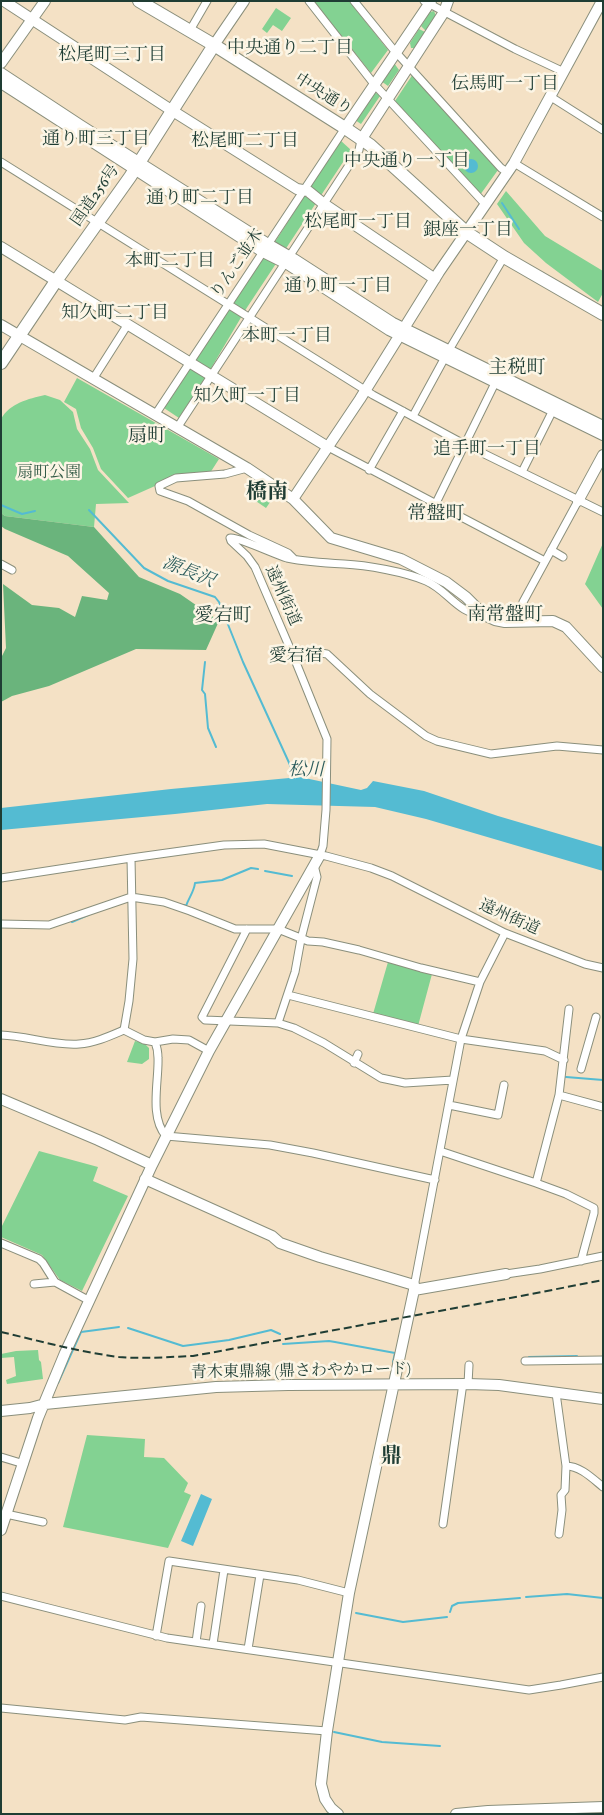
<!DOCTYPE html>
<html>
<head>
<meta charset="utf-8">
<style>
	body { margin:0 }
	#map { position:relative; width:604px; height:1815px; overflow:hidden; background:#f4e1c5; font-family:"IM FELL Double Pica",serif }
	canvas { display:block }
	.frame { position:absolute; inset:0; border:2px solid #1f3d34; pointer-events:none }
</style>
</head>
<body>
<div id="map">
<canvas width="604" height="1815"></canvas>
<div class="frame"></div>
</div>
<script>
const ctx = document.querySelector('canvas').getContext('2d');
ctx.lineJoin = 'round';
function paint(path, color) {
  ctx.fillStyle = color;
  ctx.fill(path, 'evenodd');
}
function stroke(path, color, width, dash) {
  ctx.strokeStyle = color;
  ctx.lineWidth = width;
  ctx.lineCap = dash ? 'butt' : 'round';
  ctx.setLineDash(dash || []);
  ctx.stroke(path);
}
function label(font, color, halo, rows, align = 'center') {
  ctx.font = font + ' "IM FELL Double Pica","Noto Serif JP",serif';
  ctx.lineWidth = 5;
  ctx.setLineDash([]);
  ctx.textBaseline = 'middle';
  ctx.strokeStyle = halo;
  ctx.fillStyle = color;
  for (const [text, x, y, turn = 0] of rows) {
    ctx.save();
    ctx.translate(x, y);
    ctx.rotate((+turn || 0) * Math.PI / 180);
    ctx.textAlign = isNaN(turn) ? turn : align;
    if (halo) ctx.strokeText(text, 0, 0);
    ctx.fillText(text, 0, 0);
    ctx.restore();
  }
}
paint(new Path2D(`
	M 311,1 L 349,1 L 388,50 L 371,73 L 331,23 Z
	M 276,8 L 291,18 L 282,31 L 273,25 L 267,33 L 262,29 Z
	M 434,11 L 436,16 L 426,31 L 421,26 L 430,12 Z
	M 419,29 L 425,32 L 415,48 L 411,48 L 410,43 Z
	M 394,63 L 399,70 L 388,86 L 381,81 Z
	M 413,74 L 498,170 L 480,195 L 395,101 Z
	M 375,92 L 380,96 L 361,124 L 355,120 Z
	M 340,140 L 351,150 L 246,309 L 210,370 L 179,418 L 164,408 L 261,260 L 275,242 Z
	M 506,191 L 545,236 L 603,271 L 603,293 L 598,302 L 546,263 L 524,243 L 497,204 Z
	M 77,378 L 219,459 L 210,473 L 166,479 L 155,486 L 128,498 L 101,469 L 93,448 L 81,428 L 76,409 L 64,402 Z
	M 45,395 L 60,400 L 73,412 L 77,429 L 90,449 L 98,470 L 129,503 L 96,504 L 94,527 L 5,516 L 1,513 L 1,419 C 10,403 28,399 45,395 Z
	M 256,482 L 275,495 L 266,508 L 247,495 Z
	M 603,543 L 603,609 L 585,584 Z
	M 388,962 L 432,974 L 418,1026 L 373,1014 Z
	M 135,1041 L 144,1043 L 149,1048 L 149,1059 L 142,1064 L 127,1062 Z
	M 39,1151 L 98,1167 L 93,1181 L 128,1196 L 82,1291 L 60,1280 L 42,1255 L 1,1237 L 1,1228 Z
	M 38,1350 L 39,1360 L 41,1362 L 43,1379 L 7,1384 L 6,1380 L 16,1376 L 14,1357 L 1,1358 L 1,1354 L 16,1351 Z
	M 87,1435 L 145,1439 L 144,1457 L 164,1458 L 188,1483 L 184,1492 L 191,1495 L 168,1548 L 63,1527 Z`), '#83d292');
paint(new Path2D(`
	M 1,513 L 5,516 L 94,527 L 139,577 L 180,594 L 219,621 L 206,650 L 136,649 L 49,686 L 12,696 L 1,702 L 1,658 L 6,648 L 3,584 L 32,605 L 59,608 L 75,617 L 82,596 L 107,600 L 109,593 L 68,556 L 5,529 L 1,526 Z`), '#6ab47c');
paint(new Path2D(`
	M464 166a7 7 0 1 1 14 0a7 7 0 1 1-14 0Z
	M 300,777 L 361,790 L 367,788 L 373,781 L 424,791 L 498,816 L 603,847 L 603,871 L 426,819 L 375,807 L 267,804 L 175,814 L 1,830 L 1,808 L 171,789 Z
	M 201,1494 L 212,1499 L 193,1546 L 181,1541 Z`), '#54bbd2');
stroke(new Path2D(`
	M 502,203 L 519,229
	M 1,505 L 22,514 L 35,511
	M 89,510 L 144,568 L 168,581 L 215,597 L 219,602 L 243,662 L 296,778
	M 205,662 L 202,690 L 205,694 L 208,728 L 216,747
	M 265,871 L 292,876
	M 184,905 L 186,906 C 189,897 194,892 195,883 L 222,880 L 251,868 L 258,869
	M 72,922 L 88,915
	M 566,1077 L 603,1080
	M 128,1328 L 183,1346 L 229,1340 L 271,1330 L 280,1334
	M 283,1344 L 329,1341 L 335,1342 L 395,1353 L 393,1362
	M 529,1357 L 577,1356
	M 58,1383 L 81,1332 L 119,1327
	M 526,1597 L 567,1594 L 603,1598
	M 450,1612 L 452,1606 L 458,1603 L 520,1598
	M 356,1613 L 403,1622 L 447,1617
	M 334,1732 L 382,1742 L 440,1746`), '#54bbd2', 2);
const street = new Path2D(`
	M 309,1 L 374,84 L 486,205
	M 354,1 L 393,49 L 501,168 L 507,172
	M 424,1 L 515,49 L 564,72
	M 189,32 L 207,1
	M 551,97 L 603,130
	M 1,162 L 373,395 L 464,444 L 603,512
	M 514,163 L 603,217
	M 93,379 L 128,324
	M 155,415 L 345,128
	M 413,416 L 449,350 L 504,257
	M 177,428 L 359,150 L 361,140
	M 328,447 L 545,561
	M 247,468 L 225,474 L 176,478 L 159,486 L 160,491 L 188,501 L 249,535 L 288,553 L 294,559
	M 369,470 L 403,411
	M 522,472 L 553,410
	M 435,505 L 497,379
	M 551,550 L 563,557
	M 1,564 L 12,570
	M 523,602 L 578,501
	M 295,660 L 314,652 L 327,654 L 370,694 L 426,736 L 437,741 L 491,754 L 557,746 L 603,750
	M 320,855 L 323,846 L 326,810 L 327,739 L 295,660 L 255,567 L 247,556 L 231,541 L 230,538 C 236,536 276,555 287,558 C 306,562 324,563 344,564 C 366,565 406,572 426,581 C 449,591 457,614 484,615
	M 1,878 L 131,858 L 224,845 L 264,844 L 326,856 L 371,868 L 392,876 L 505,933 L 585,964 L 603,968
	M 1,924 L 49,925 L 131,897 L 164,902 L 190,911 L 235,929 L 278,929 L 308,941 L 323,942 L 359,950 L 421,968 L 480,982
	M 247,929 L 202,1017 L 205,1020 L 278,1023 L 294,1028 L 324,1043 L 381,1078 L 405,1083 L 453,1080
	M 288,995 L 461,1039 L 545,1051 L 564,1060
	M 278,1023 L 295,972 L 301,939 L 317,877 L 314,865
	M 124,1030 L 129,1001 L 133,959 L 131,858
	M 1,1035 C 28,1036 53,1046 79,1044 C 95,1043 110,1036 124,1030 L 144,1040 L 155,1042 L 173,1039 L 189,1040 L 209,1051
	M 155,1042 C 157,1047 158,1053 158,1058 C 159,1081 149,1117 166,1136 L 270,1145 L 313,1153 L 435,1180
	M 354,1063 L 358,1054
	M 581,1069 L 596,1017
	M 559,1095 L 603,1107
	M 449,1105 L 498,1115 L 504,1085
	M 440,1151 L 536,1183 L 559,1095 L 569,1009
	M 536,1183 L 566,1194 L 594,1208 L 594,1213 L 581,1261
	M 1,1243 L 39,1259 L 43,1263 L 55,1282 L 88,1300
	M 506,1274 L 540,1269 L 603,1256
	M 34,1284 L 55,1282
	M 414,1287 L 461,1039 L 480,982 L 505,933
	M 525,1361 L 603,1360
	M 468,1384 L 469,1365
	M 556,1393 L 566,1466 C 580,1466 592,1478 603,1487
	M 1,1457 L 24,1464
	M 6,1514 L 43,1522
	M 443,1524 L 463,1383
	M 559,1534 L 562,1510 L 561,1495 L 565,1490 L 566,1466
	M 1,1596 L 167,1638 L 529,1690 L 561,1685 L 603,1677
	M 156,1636 L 169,1561 L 298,1580 L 349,1593
	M 196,1642 L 201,1606
	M 213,1644 L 224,1570
	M 248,1649 L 260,1575
	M 1,1708 L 125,1720 L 141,1717 L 327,1731`);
const secondary = new Path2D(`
	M 4,1 L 168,108 L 297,189 L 308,191 L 324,204 L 435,279
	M 214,45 L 244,1
	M 1,73 L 80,125 L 268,244 L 294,259 L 393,323 L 603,426
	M 1,83 L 263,252 L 289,265 L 389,330 L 603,435
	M 345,128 L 431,1
	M 361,140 L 444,12 L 448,1
	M 1,247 L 328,447
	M 1,325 L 247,468 L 293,499 L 331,538 L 401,559 L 446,582 L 466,597 L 484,615 L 495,620 L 505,622 L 553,621 L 566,627 L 603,667
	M 293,499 L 360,399 L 439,272 L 514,163 L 602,1
	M 578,501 L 603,455
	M 1,1099 L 98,1140 L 152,1165
	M 145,1179 L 272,1236 L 280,1243 L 320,1257 L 414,1285
	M 1,1411 L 30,1408 L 45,1404 L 216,1387 L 288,1385 L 468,1384 L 499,1385 L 603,1399
	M 1,1530 L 38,1418 L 65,1353 L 152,1165 L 209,1051 L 320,855
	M 338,1814 L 331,1808 L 325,1799 L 321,1784 L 327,1731 L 349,1593 L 414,1290 L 506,1274
	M 456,1814 L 488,1811 L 603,1807`);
const primary = new Path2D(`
	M 1,63 L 45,1`);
const highway = new Path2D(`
	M 139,1 L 214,45 L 345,128 L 370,145 L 466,232 L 504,257 L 603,314
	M 1,363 L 56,281 L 130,177 L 214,45`);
stroke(street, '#8a8f7c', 9);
stroke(secondary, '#8a8f7c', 12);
stroke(primary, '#8a8f7c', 12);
stroke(highway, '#8a8f7c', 14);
stroke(street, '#fff', 7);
stroke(secondary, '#fff', 10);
stroke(primary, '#fff', 10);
stroke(highway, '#fff', 12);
stroke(new Path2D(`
	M 1,1332 C 40,1341 79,1352 119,1357 C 144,1359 168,1357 193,1356 L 521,1296 L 603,1280`), '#1f3d34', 2, [8, 4]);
label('16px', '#1f3d34', '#fcf5e5', [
	["中央通り",323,95,32],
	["国道256号",96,196,-55],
	["りんご並木",238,264,-56],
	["遠州街道",282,596,66],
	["遠州街道",509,918,24],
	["青木東鼎線 (鼎さわやかロード)",301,1372,-1]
]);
label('16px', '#335b47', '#fcf5e5', [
	["扇町公園",49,474]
]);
label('18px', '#1f3d34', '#fcf5e5', [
	["中央通り二丁目",290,49],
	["松尾町三丁目",112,56],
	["伝馬町一丁目",505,85],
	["通り町三丁目",96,140],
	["松尾町二丁目",245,142],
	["中央通り一丁目",407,162],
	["通り町二丁目",200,199],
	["松尾町一丁目",358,223],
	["銀座一丁目",468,231],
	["本町二丁目",170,262],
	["通り町一丁目",338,287],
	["知久町二丁目",115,314],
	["本町一丁目",287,337],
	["知久町一丁目",247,397],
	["追手町一丁目",487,450],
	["愛宕宿",296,657]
]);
label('italic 18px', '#2c5c5c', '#fcf5e5', [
	["源長沢",188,573,22],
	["松川",306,771]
]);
label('19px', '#1f3d34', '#fcf5e5', [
	["主税町",517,369],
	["扇町",147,437],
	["常盤町",436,515],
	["南常盤町",505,616],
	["愛宕町",223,617]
]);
label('bold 21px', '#1f3d34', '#fcf5e5', [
	["橋南",267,493],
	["鼎",391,1457]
]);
</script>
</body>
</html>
